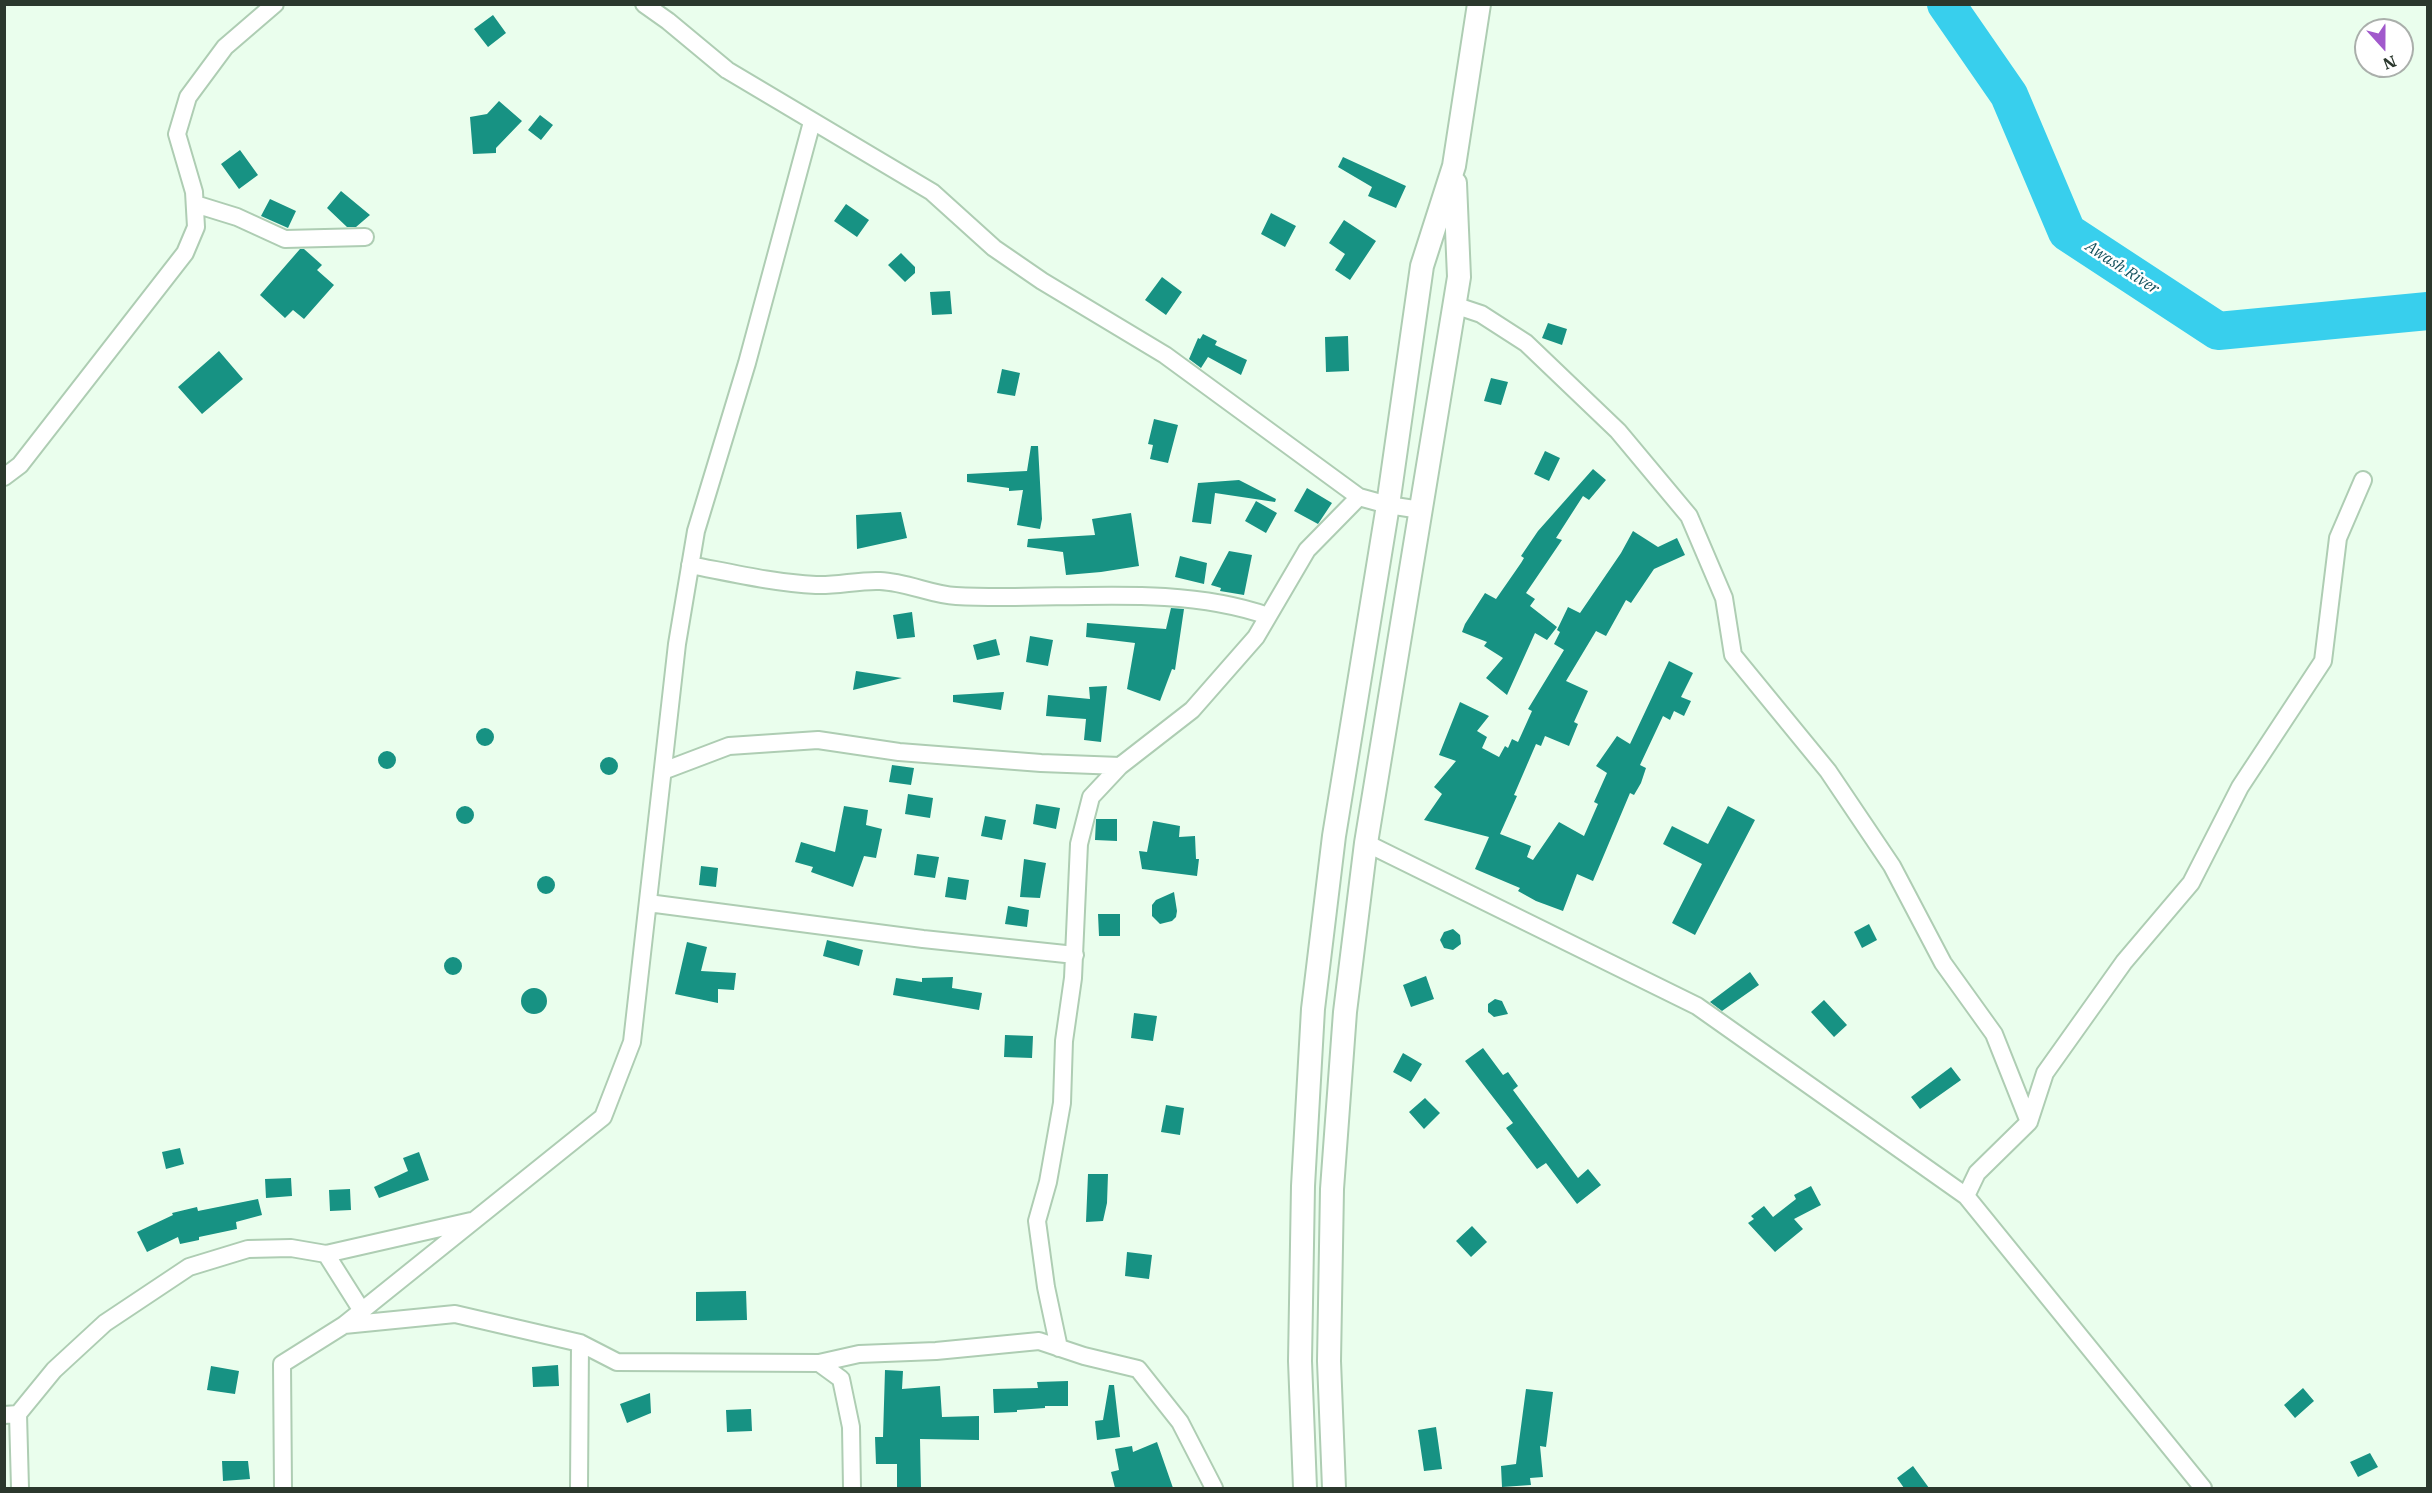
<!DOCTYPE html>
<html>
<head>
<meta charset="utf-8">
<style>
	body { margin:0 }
	#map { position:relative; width:2432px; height:1493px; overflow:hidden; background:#eafeed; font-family:"IBM Plex Serif",serif }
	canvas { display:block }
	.frame { position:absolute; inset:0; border:6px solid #2b382d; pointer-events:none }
	.north { position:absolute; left:2354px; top:18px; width:60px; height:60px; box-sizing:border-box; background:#fff; border:2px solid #aaafab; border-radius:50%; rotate:159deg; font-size:16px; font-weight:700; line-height:24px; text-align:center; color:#2b382d }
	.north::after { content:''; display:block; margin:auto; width:21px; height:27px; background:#a159cc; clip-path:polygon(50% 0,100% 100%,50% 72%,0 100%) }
</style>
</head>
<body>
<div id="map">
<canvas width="2432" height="1493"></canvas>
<div class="frame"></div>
<div class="north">N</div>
</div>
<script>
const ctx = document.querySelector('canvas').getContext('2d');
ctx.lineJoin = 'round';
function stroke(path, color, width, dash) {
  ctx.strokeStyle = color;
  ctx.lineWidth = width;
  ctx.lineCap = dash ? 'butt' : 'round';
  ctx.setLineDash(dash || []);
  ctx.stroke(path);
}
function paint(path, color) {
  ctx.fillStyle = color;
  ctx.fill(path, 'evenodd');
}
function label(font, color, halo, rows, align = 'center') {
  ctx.font = font + ' "IBM Plex Serif",serif';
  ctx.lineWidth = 5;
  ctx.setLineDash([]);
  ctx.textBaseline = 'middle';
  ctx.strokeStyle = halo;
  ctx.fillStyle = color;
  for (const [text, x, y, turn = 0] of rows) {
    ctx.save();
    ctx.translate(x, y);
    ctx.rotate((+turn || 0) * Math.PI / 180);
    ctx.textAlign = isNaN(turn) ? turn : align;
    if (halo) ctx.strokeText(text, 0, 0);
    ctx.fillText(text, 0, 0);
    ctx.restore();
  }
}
stroke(new Path2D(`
	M 1946,4 L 2009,95 L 2067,232 L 2218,331 L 2428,311`), '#38cfed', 38);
paint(new Path2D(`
	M 493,15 L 506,33 L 488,47 L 474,29 Z
	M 499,101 L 522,121 L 496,148 L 496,153 L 473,154 L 470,117 L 487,114 Z
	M 540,115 L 553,125 L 541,140 L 528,130 Z
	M 240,150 L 258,175 L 239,189 L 221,164 Z
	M 1343,157 L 1406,186 L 1396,208 L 1368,196 L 1372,187 L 1338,167 Z
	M 341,191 L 370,215 L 356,227 L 347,227 L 327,208 Z
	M 270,199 L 296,211 L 288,228 L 261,216 Z
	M 846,204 L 869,220 L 857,237 L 834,221 Z
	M 1271,213 L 1296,226 L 1285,247 L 1261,234 Z
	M 1344,220 L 1376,241 L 1350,280 L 1335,270 L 1345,254 L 1329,243 Z
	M 300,249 L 304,249 L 322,265 L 317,270 L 334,285 L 304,319 L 293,310 L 285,318 L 260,295 Z
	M 901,253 L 915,267 L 915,273 L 905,282 L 888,265 Z
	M 1162,277 L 1182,292 L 1166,315 L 1145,300 Z
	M 950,291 L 952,314 L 932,315 L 930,292 Z
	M 1548,323 L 1567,329 L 1562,345 L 1542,338 Z
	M 1203,334 L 1217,341 L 1215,345 L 1247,360 L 1241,375 L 1208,357 L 1201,368 L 1189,359 L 1198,338 L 1200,339 Z
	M 1348,336 L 1349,371 L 1326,372 L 1325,337 Z
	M 219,351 L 243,379 L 202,414 L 178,387 Z
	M 1002,369 L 1020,373 L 1015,396 L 997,393 Z
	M 1491,378 L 1508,382 L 1501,405 L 1484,401 Z
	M 1154,419 L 1178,425 L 1168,463 L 1150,459 L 1153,445 L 1148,444 Z
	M 1031,446 L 1038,446 L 1042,519 L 1040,529 L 1017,525 L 1023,490 L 1009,491 L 1009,488 L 967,482 L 967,474 L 1027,471 Z
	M 1545,451 L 1560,458 L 1549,481 L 1534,474 Z
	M 1593,469 L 1606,480 L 1589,500 L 1583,496 L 1556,538 L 1562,540 L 1526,593 L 1535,599 L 1530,606 L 1557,627 L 1547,640 L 1535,633 L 1507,695 L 1486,678 L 1503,658 L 1484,646 L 1487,642 L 1462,632 L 1465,624 L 1485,593 L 1496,599 L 1521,563 L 1524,558 L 1521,556 L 1538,531 Z
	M 1239,480 L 1276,499 L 1275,502 L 1215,493 L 1211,524 L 1192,522 L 1198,483 Z
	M 1307,488 L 1332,503 L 1318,524 L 1294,511 Z
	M 1256,501 L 1277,513 L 1266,533 L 1245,521 Z
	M 901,512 L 907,538 L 857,549 L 856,515 Z
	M 1131,513 L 1139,566 L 1101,572 L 1066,575 L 1063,552 L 1027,547 L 1028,539 L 1095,535 L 1092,519 Z
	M 1633,531 L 1658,547 L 1677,538 L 1685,555 L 1654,569 L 1631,603 L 1626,600 L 1606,636 L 1596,631 L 1566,681 L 1588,691 L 1574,722 L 1578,724 L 1569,746 L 1545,736 L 1541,746 L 1536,744 L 1514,795 L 1517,796 L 1500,834 L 1531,846 L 1527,857 L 1533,860 L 1559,822 L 1584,836 L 1598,804 L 1594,802 L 1607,773 L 1596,766 L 1617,736 L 1630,744 L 1669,661 L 1693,673 L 1681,697 L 1691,701 L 1684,716 L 1674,711 L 1670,720 L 1663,716 L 1640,765 L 1646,768 L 1641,783 L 1634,795 L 1630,793 L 1593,881 L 1577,874 L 1563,911 L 1536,901 L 1518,891 L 1520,888 L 1475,869 L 1489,837 L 1424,820 L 1442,794 L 1434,787 L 1456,761 L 1439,755 L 1460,702 L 1489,716 L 1477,731 L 1487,737 L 1482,748 L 1499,757 L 1505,746 L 1508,748 L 1512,739 L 1518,742 L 1532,711 L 1528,709 L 1564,650 L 1554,644 L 1560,632 L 1557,630 L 1568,607 L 1580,613 L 1621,553 Z
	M 1229,551 L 1252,555 L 1244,595 L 1220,591 L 1221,588 L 1211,585 Z
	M 1180,556 L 1207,563 L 1204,584 L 1175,577 Z
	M 1171,608 L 1184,609 L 1175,670 L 1172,669 L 1160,701 L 1127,689 L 1135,643 L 1086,637 L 1087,623 L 1166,629 Z
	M 912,612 L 915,637 L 897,639 L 893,615 Z
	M 1030,636 L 1053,640 L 1048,666 L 1026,662 Z
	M 996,639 L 1000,655 L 977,660 L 973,645 Z
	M 856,671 L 902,678 L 853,690 Z
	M 1107,686 L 1101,742 L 1084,740 L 1086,719 L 1046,716 L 1048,695 L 1090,699 L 1089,687 Z
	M 1004,692 L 1001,710 L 953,702 L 953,695 Z
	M476 737a9 9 0 1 1 18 0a9 9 0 1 1-18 0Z
	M378 760a9 9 0 1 1 18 0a9 9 0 1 1-18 0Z
	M600 766a9 9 0 1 1 18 0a9 9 0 1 1-18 0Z
	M 892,765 L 914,768 L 911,785 L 889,782 Z
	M 908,794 L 933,798 L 930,818 L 905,814 Z
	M 1036,804 L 1060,808 L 1056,829 L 1033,824 Z
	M456 815a9 9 0 1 1 18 0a9 9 0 1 1-18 0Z
	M 844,806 L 868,810 L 866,825 L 882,829 L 876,858 L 864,856 L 853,887 L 811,872 L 813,867 L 795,862 L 801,842 L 835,852 Z
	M 1728,806 L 1755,820 L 1695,935 L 1672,923 L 1702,864 L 1663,844 L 1672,826 L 1708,844 Z
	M 985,816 L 1006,820 L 1002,840 L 981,836 Z
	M 1096,819 L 1117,819 L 1117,841 L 1095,840 Z
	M 1153,821 L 1180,826 L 1179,837 L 1195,836 L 1196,859 L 1199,859 L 1197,876 L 1142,869 L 1139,851 L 1147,852 Z
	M 917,854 L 939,857 L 935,878 L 914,875 Z
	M 1024,859 L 1046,863 L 1040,898 L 1020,897 Z
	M 701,866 L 718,868 L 716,887 L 699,885 Z
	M537 885a9 9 0 1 1 18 0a9 9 0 1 1-18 0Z
	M 948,877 L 969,880 L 966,900 L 945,897 Z
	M 1174,892 L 1177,911 L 1176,917 L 1172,921 L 1160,924 L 1152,916 L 1152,905 L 1156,900 Z
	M 1008,906 L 1029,910 L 1027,927 L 1005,924 Z
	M 1098,914 L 1120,914 L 1120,936 L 1099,936 Z
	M 1869,924 L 1877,940 L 1862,948 L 1854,932 Z
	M 1453,929 L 1460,935 L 1461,944 L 1453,950 L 1444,948 L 1440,940 L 1444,932 Z
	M 827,940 L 863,950 L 859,966 L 823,956 Z
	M 687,942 L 707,947 L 701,971 L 736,973 L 734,990 L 718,989 L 718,1003 L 675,994 Z
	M444 966a9 9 0 1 1 18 0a9 9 0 1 1-18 0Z
	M 1750,972 L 1759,985 L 1722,1011 L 1710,1002 Z
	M 1426,976 L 1434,999 L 1411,1007 L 1403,985 Z
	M 953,977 L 952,988 L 982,993 L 979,1010 L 893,995 L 896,978 L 922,982 L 922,978 Z
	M521 1001a13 13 0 1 1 26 0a13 13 0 1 1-26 0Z
	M 1495,999 L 1502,1001 L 1508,1014 L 1494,1017 L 1488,1012 L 1488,1004 Z
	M 1824,1000 L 1847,1025 L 1834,1037 L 1811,1012 Z
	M 1134,1013 L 1157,1016 L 1153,1041 L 1131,1038 Z
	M 1005,1035 L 1033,1036 L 1032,1058 L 1004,1057 Z
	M 1483,1048 L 1503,1075 L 1508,1072 L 1518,1086 L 1513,1090 L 1578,1178 L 1588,1169 L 1601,1185 L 1577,1204 L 1546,1163 L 1537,1169 L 1506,1128 L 1513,1123 L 1465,1061 Z
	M 1403,1053 L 1422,1064 L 1411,1082 L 1393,1072 Z
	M 1951,1067 L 1961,1080 L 1920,1109 L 1911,1097 Z
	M 1425,1098 L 1440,1113 L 1424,1129 L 1409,1112 Z
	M 1166,1105 L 1184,1108 L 1180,1135 L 1161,1132 Z
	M 180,1148 L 184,1164 L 166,1169 L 162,1152 Z
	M 419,1152 L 429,1180 L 379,1198 L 374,1187 L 408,1171 L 403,1158 Z
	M 1088,1174 L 1108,1174 L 1107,1203 L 1103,1221 L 1086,1222 Z
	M 291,1178 L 292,1196 L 266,1198 L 265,1179 Z
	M 1811,1186 L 1821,1205 L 1794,1219 L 1803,1229 L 1775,1252 L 1748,1223 L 1754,1219 L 1751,1216 L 1764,1206 L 1773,1217 L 1796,1199 L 1794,1195 Z
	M 350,1189 L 351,1210 L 330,1211 L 329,1190 Z
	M 258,1199 L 262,1215 L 236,1222 L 237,1229 L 199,1237 L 199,1240 L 180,1244 L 178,1237 L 147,1252 L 137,1232 L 173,1215 L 172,1213 L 197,1207 L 198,1211 Z
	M 1472,1226 L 1487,1242 L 1471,1257 L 1456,1241 Z
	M 1127,1252 L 1152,1255 L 1149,1279 L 1125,1276 Z
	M 746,1291 L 747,1320 L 696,1321 L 696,1292 Z
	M 558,1365 L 559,1386 L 533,1387 L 532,1367 Z
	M 211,1366 L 239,1371 L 235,1394 L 207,1390 Z
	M 885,1370 L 903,1371 L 902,1389 L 940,1386 L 942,1417 L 979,1416 L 979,1440 L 920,1439 L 921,1488 L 897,1488 L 897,1464 L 876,1464 L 875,1437 L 883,1437 Z
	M 1068,1381 L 1068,1406 L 1045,1406 L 1045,1408 L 1017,1410 L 1017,1412 L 994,1413 L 993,1389 L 1038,1388 L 1037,1382 Z
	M 1109,1385 L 1114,1385 L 1120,1437 L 1097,1440 L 1095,1421 L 1103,1420 Z
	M 2303,1388 L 2314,1401 L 2295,1418 L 2284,1405 Z
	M 1526,1389 L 1553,1392 L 1546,1447 L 1540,1446 L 1543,1477 L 1530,1478 L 1531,1485 L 1502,1487 L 1501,1466 L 1516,1464 Z
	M 650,1393 L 651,1413 L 627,1423 L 620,1404 Z
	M 751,1409 L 752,1431 L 727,1432 L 726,1410 Z
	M 1436,1427 L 1442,1469 L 1424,1471 L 1418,1430 Z
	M 1157,1442 L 1173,1488 L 1115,1488 L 1111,1472 L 1119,1470 L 1115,1449 L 1132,1446 L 1133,1452 Z
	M 2370,1453 L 2378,1467 L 2358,1477 L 2350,1462 Z
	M 222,1461 L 248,1461 L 250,1479 L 223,1481 Z
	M 1913,1466 L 1929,1488 L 1904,1488 L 1897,1478 Z`), '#179283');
const minor = new Path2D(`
	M 644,4 L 668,21 L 727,70 L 932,192 L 994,248 L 1042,281 L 1165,355 L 1359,497
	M 195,204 L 237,217 L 285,239 L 365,237
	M 1454,305 L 1481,314 L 1526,343 L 1618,431 L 1689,516 L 1724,598 L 1733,655 L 1828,771 L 1892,866 L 1943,963 L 1994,1034 L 2029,1122 L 1977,1173 L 1966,1196
	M 4,477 L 20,465 L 185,253 L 196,227 L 194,192 L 177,134 L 188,97 L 225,47 L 275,4
	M 690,565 C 732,573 774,583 816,585 C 837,586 859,580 880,581 C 907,582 932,595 956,596 C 1055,602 1172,582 1268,616
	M 663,771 L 729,746 L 818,740 L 899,752 L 1041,763 L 1120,766 L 1192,710 L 1256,637 L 1307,550 L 1359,497 L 1388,505 L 1421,510
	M 1366,843 L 1697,1006 L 1966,1196 L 2203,1488
	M 648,903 L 923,939 L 1075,955
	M 2029,1122 L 2045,1073 L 2124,962 L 2191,883 L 2240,787 L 2323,661 L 2338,538 L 2363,480
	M 326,1254 L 471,1221
	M 344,1325 L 455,1314 L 580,1343 L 617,1362 L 819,1363 L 841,1379 L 851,1427 L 852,1488
	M 1059,1348 L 1046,1287 L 1037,1221 L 1048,1182 L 1062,1103 L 1064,1041 L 1073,978 L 1079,844 L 1091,797 L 1120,766
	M 819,1363 L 859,1354 L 936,1351 L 1039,1341 L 1084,1356 L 1138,1369 L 1180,1422 L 1214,1488
	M 18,1414 L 54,1370 L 105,1323 L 189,1267 L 248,1249 L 291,1248 L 326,1254 L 362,1311
	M 4,1415 L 18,1414 L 20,1488
	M 283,1488 L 282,1364 L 344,1325 L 603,1117 L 632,1042 L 677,644 L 696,531 L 747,363 L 812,122
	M 579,1488 L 580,1343`);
const secondary = new Path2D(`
	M 1305,1488 L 1300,1361 L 1303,1186 L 1313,1009 L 1334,836 L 1388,505 L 1422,266 L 1454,166 L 1479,4
	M 1334,1488 L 1329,1361 L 1332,1189 L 1345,1012 L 1366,843 L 1459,277 L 1455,183`);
stroke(minor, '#aecdb3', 20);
stroke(secondary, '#aecdb3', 26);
stroke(minor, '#fff', 16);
stroke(secondary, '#fff', 22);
label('italic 16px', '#12505c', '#fff', [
	["Awash River",2122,268,33]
]);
</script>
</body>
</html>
